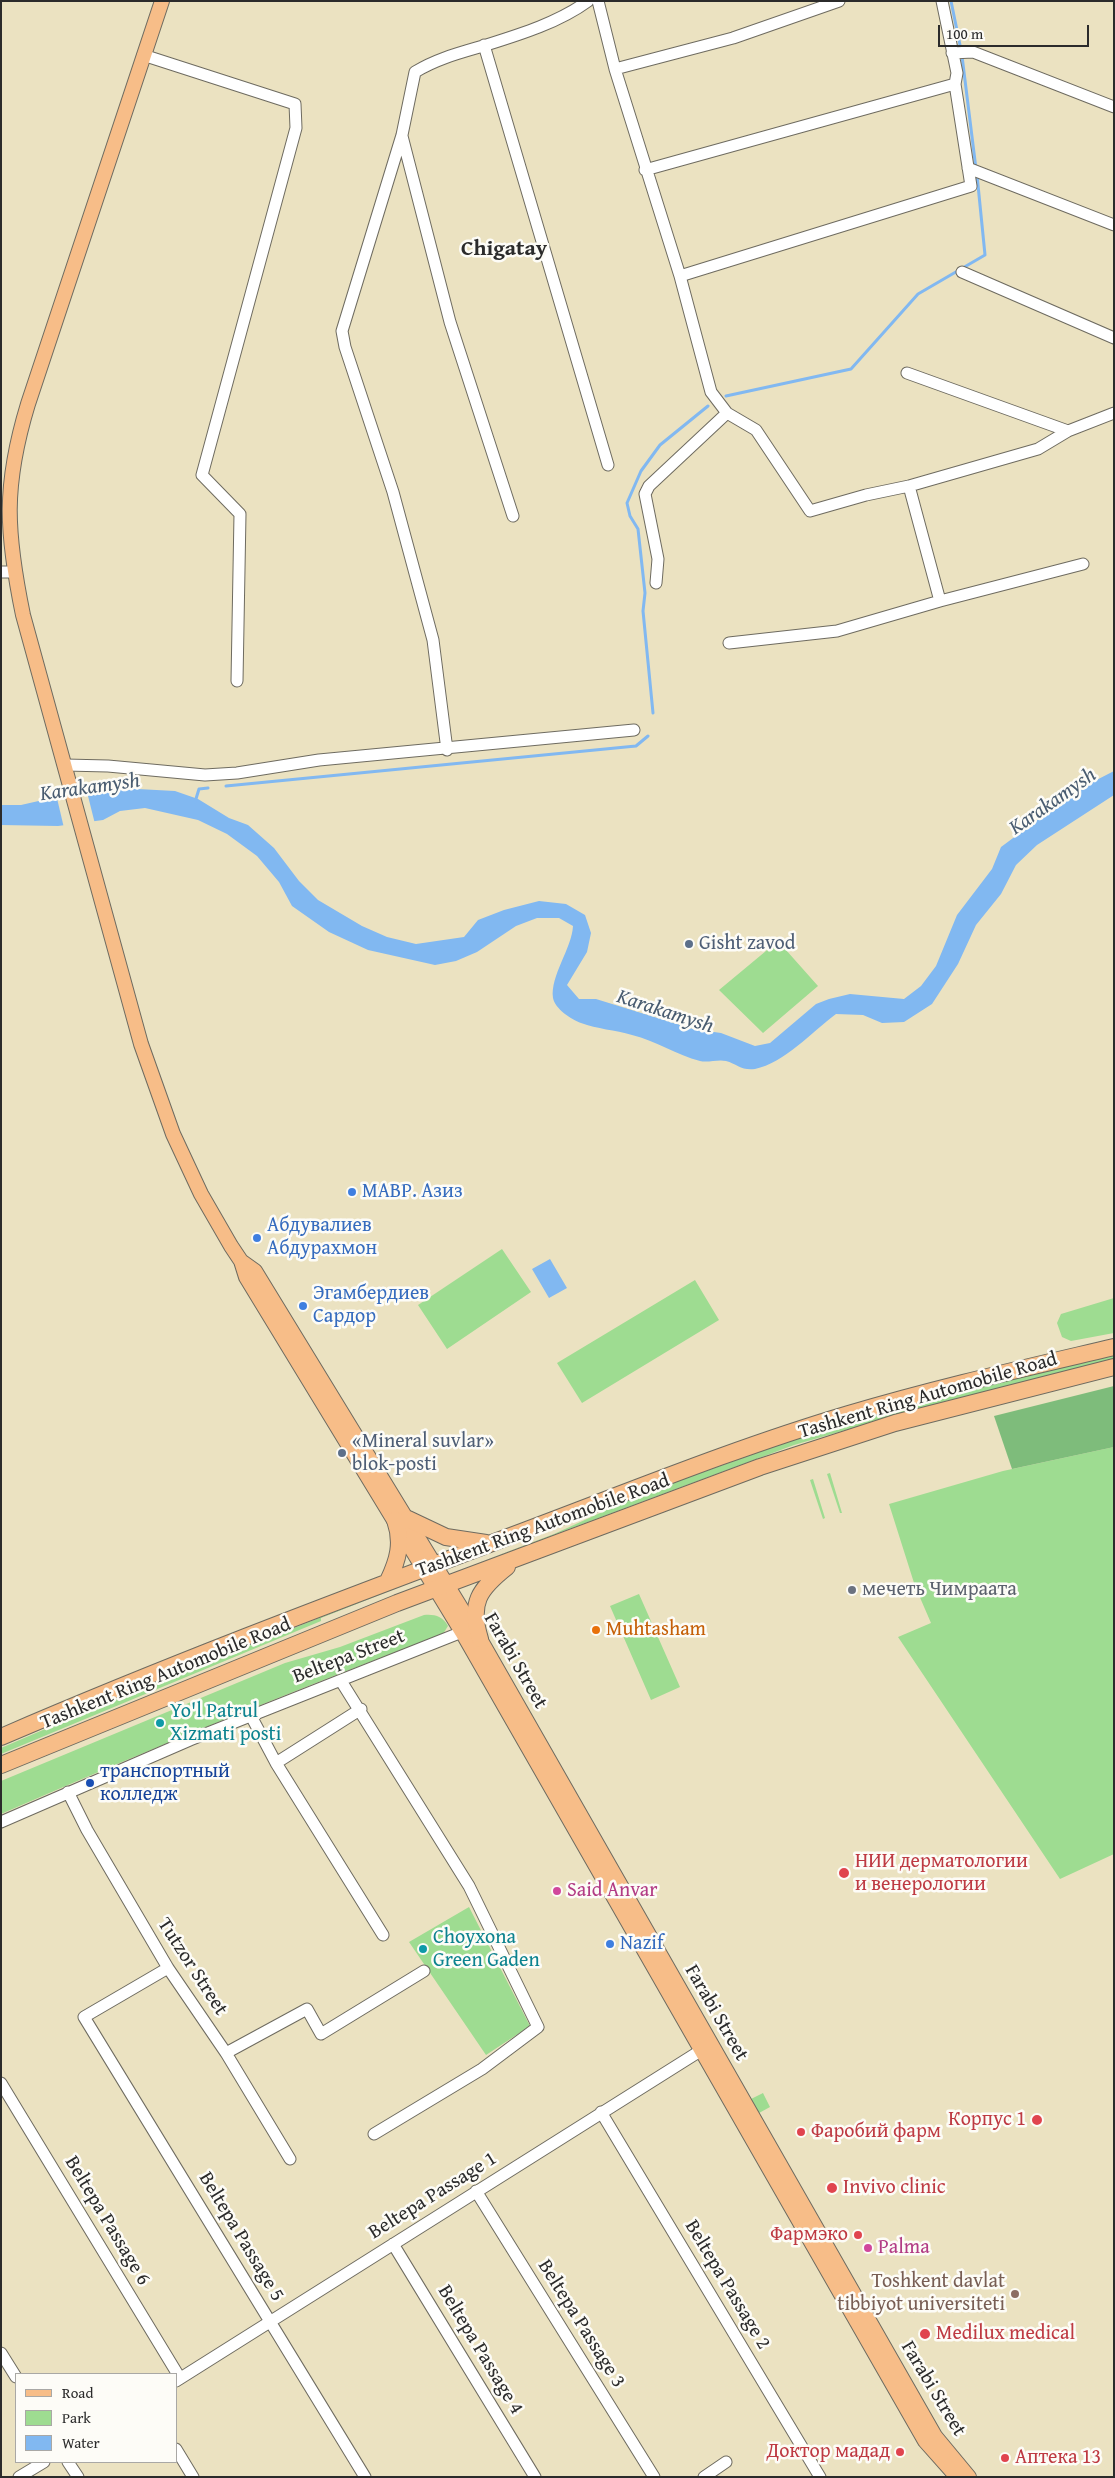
<!DOCTYPE html>
<html>
<head>
<meta charset="utf-8">
<style>
	body { margin:0 }
	#map { position:relative; width:1115px; height:2478px; overflow:hidden; background:#ebe2c1; font-family:"Gentium Book Plus",serif }
	canvas { display:block }
	.frame { position:absolute; inset:0; border:2px solid #2b2b2b; pointer-events:none }
	.legend { position:absolute; left:15px; top:2373px; width:162px; height:90px; box-sizing:border-box; background:#fdfcf7; border:1px solid #a9a8a5; margin:0; padding:6px 9px; list-style:none; font-size:15px; color:#2b2b2b }
	.legend li { display:flex; align-items:center; gap:10px; height:25px }
	.legend b { width:25px; border:1px solid #a9a8a5 }
	.scale { position:absolute; left:938px; top:25px; width:151px; height:22px; box-sizing:border-box; border:2px solid #2b2b2b; border-top:0; padding-left:6px; font-size:15px; line-height:18px; white-space:nowrap; color:#2b2b2b; -webkit-text-stroke:4px #fdfcf7; paint-order:stroke }
</style>
</head>
<body>
<div id="map">
<canvas width="1115" height="2478"></canvas>
<div class="frame"></div>
<ul class="legend">
<li><b style="height:6px;background:#f7bd88"></b>Road</li>
<li><b style="height:14px;background:#9edc91"></b>Park</li>
<li><b style="height:14px;background:#81b8f1"></b>Water</li>
</ul>
<div class="scale">100 m</div>
</div>
<script>
const ctx = document.querySelector('canvas').getContext('2d');
ctx.lineJoin = 'round';
function paint(path, color) {
  ctx.fillStyle = color;
  ctx.fill(path, 'evenodd');
}
function stroke(path, color, width, dash) {
  ctx.strokeStyle = color;
  ctx.lineWidth = width;
  ctx.lineCap = dash ? 'butt' : 'round';
  ctx.setLineDash(dash || []);
  ctx.stroke(path);
}
function label(font, color, halo, rows, align = 'center') {
  ctx.font = font + ' "Gentium Book Plus",serif';
  ctx.lineWidth = 5;
  ctx.setLineDash([]);
  ctx.textBaseline = 'middle';
  ctx.strokeStyle = halo;
  ctx.fillStyle = color;
  for (const [text, x, y, turn = 0] of rows) {
    ctx.save();
    ctx.translate(x, y);
    ctx.rotate((+turn || 0) * Math.PI / 180);
    ctx.textAlign = isNaN(turn) ? turn : align;
    if (halo) ctx.strokeText(text, 0, 0);
    ctx.fillText(text, 0, 0);
    ctx.restore();
  }
}
paint(new Path2D(`
	M 778,941 L 818,986 L 763,1033 L 719,990 Z
	M 502,1249 L 531,1292 L 447,1349 L 418,1305 Z
	M 695,1280 L 719,1320 L 582,1403 L 557,1363 Z
	M 1114,1298 L 1114,1333 L 1071,1341 L 1062,1337 L 1057,1323 L 1061,1314 Z
	M 1114,1353 L 1114,1360 L 946,1401 L 794,1445 L 478,1563 L 554,1534 L 644,1493 L 830,1427 L 945,1394 Z
	M 1114,1447 L 1114,1854 L 1060,1879 L 898,1637 L 931,1623 L 915,1586 L 889,1504 L 1003,1471 Z
	M 830,1473 L 842,1513 L 840,1513 L 827,1474 Z
	M 813,1479 L 825,1518 L 823,1519 L 810,1480 Z
	M 420,1579 L 321,1618 L 321,1621 L 1,1754 L 1,1748 C 139,1688 280,1633 420,1579 Z
	M 639,1594 L 680,1687 L 651,1700 L 610,1606 Z
	M 424,1615 C 434,1614 443,1616 448,1626 L 443,1634 C 294,1690 147,1750 1,1814 L 1,1781 L 285,1663 L 340,1647 Z
	M 469,1907 L 530,2026 L 486,2055 L 409,1942 Z
	M 763,2093 L 770,2107 L 759,2113 L 751,2099 Z`), '#9edc91');
paint(new Path2D(`
	M 1114,1386 L 1114,1447 L 1012,1469 L 994,1416 Z`), '#7ebc7b');
paint(new Path2D(`
	M 1114,771 L 1114,795 L 1037,845 L 1016,865 L 1001,894 L 976,925 L 958,964 L 932,1004 L 904,1022 L 882,1023 L 863,1015 L 836,1014 C 812,1032 784,1063 755,1069 C 742,1071 737,1064 726,1061 C 718,1059 708,1063 700,1061 C 677,1055 656,1041 632,1035 C 615,1030 597,1029 581,1023 C 571,1019 555,1009 553,998 C 550,976 572,948 573,926 L 559,918 L 537,918 L 516,926 L 477,952 L 456,961 L 435,965 L 368,950 L 329,932 L 292,906 L 279,882 L 257,856 L 227,834 L 198,820 L 145,808 L 120,811 L 103,820 L 58,826 L 1,825 L 1,805 L 21,805 L 100,787 L 175,791 L 198,799 L 229,818 L 248,825 L 274,848 L 299,881 L 318,900 L 362,926 L 387,937 L 416,944 L 464,937 L 478,920 L 504,910 L 539,901 L 566,904 L 585,915 L 591,933 L 587,952 L 567,985 L 579,999 L 596,999 L 693,1029 L 721,1033 L 755,1046 L 770,1043 L 816,1004 L 829,999 L 850,994 L 904,999 L 921,986 L 936,966 L 957,915 L 992,869 L 1001,847 L 1079,789 Z
	M 550,1259 L 567,1288 L 549,1298 L 532,1269 Z`), '#81b8f1');
paint(new Path2D(`
	M 86,788 L 95,824 L 64,828 L 56,794 Z`), '#ebe2c1');
stroke(new Path2D(`
	M 951,1 L 961,50
	M 962,56 L 976,169
	M 726,396 L 851,369 L 918,294 L 985,255 L 977,175
	M 653,713 L 643,611 L 645,593 L 638,529 L 630,516 L 627,503 L 641,471 L 660,445 L 708,406
	M 226,786 L 636,746 L 648,736
	M 195,802 L 199,789 L 208,788`), '#81b8f1', 3);
const minor = new Path2D(`
	M 598,1 L 615,69 L 680,276 L 711,392 L 727,413 L 756,430 L 810,511 L 866,495 L 909,486 L 1038,449 L 1068,431 L 1114,413
	M 484,45 L 608,465
	M 952,53 L 973,52 L 1114,107
	M 143,55 L 295,104 L 296,128 L 202,475 L 240,514 L 237,681
	M 615,69 L 733,38 L 839,1
	M 402,136 L 450,322 L 513,516
	M 968,168 L 1114,225
	M 645,170 L 955,84
	M 962,272 L 1114,338
	M 680,276 L 971,186 L 955,84 L 957,73 L 942,1
	M 907,373 L 1068,431
	M 909,486 L 940,601
	M 1,572 L 14,572
	M 656,583 L 658,559 L 645,494 L 649,486 L 727,413
	M 729,643 L 837,631 L 940,601 L 1083,564
	M 447,750 L 433,640 L 393,492 L 345,347 L 342,331 L 402,135 L 415,72 C 436,59 459,53 483,46 C 518,35 558,23 588,1
	M 65,765 L 108,766 L 205,775 L 237,773 L 319,760 L 634,730
	M 341,1681 L 469,1886 L 538,2027 L 482,2069 L 374,2134
	M 251,1716 L 276,1763 L 383,1935
	M 276,1763 L 361,1709
	M 68,1792 L 87,1830 L 168,1968 L 226,2053 L 290,2159
	M 1,1822 L 190,1740 L 462,1632
	M 168,1968 L 84,2017 L 365,2477
	M 226,2053 L 307,2009 L 321,2034 L 424,1971
	M 1,2083 L 180,2378
	M 601,2112 L 820,2477
	M 476,2191 L 654,2477
	M 393,2244 L 535,2477
	M 1,2353 L 16,2377
	M 176,2381 L 708,2046
	M 176,2449 L 193,2477
	M 68,2462 L 78,2477
	M 19,2477 L 44,2462
	M 704,2477 L 726,2462`);
const major = new Path2D(`
	M 162,1 L 28,404 C 3,486 6,532 23,615 L 141,1044 L 173,1134 L 201,1194 L 231,1246 L 241,1261 L 255,1271 L 480,1639 L 935,2436 L 969,2477
	M 241,1261 L 246,1277 L 462,1632 L 925,2441 L 957,2477`);
const highway = new Path2D(`
	M 408,1519 L 446,1537 L 486,1543
	M 388,1581 C 398,1560 403,1543 395,1520
	M 480,1639 C 469,1603 479,1589 507,1567
	M 1,1737 C 163,1667 327,1605 492,1543 C 611,1499 728,1450 849,1414 C 936,1388 1025,1368 1114,1347
	M 1,1765 L 397,1603 L 760,1467 L 895,1423 L 1114,1367`);
stroke(minor, '#6e6b60', 13);
stroke(major, '#6e6b60', 16);
stroke(highway, '#6e6b60', 18);
stroke(minor, '#fff', 11);
stroke(major, '#f7bd88', 14);
stroke(highway, '#f7bd88', 16);
for (const [x, y, r, color] of [
	[689,944,5,"#5c6f8a"],
	[352,1192,5,"#3f7fe0"],
	[257,1238,5,"#3f7fe0"],
	[303,1306,5,"#3f7fe0"],
	[342,1453,5,"#5c6f8a"],
	[852,1590,5,"#6b7280"],
	[596,1630,5,"#e8710a"],
	[160,1723,5,"#0f9aa8"],
	[90,1783,5,"#1a4fb4"],
	[844,1873,6,"#e0444e"],
	[557,1891,5,"#d1479c"],
	[610,1944,5,"#3f7fe0"],
	[423,1949,5,"#0f9aa8"],
	[1037,2120,6,"#e0444e"],
	[801,2132,5,"#e0444e"],
	[832,2188,6,"#e0444e"],
	[858,2235,5,"#e0444e"],
	[868,2248,5,"#d1479c"],
	[1015,2294,5,"#8d6e63"],
	[925,2334,6,"#e0444e"],
	[900,2452,5,"#e0444e"],
	[1005,2458,5,"#e0444e"]
]) {
  const dot = new Path2D();
  dot.arc(x, y, r, 0, 2 * Math.PI);
  ctx.fillStyle = color;
  ctx.fill(dot);
  stroke(dot, '#fdfcf7', 2);
}
label('20px', '#4e5e75', '#fdfcf7', [
	["Gisht zavod",699,944],
	["«Mineral suvlar»",352,1442],
	["blok-posti",352,1465]
], 'left');
label('20px', '#366cbe', '#fdfcf7', [
	["МАВР. Азиз",362,1192],
	["Абдувалиев",267,1226],
	["Абдурахмон",267,1249],
	["Эгамбердиев",313,1294],
	["Сардор",313,1317],
	["Nazif",620,1944]
], 'left');
label('20px', '#2b2b2b', '#fdfcf7', [
	["Tashkent Ring Automobile Road",928,1396,-16],
	["Tashkent Ring Automobile Road",543,1526,-20],
	["Beltepa Street",349,1657,-21],
	["Farabi Street",515,1661,60],
	["Tashkent Ring Automobile Road",166,1674,-22],
	["Tutzor Street",192,1967,57],
	["Farabi Street",716,2013,60],
	["Beltepa Passage 1",433,2196,-32],
	["Beltepa Passage 6",107,2221,59],
	["Beltepa Passage 5",241,2237,59],
	["Beltepa Passage 2",727,2285,59],
	["Beltepa Passage 3",581,2324,58],
	["Beltepa Passage 4",480,2350,59],
	["Farabi Street",933,2389,59]
]);
label('20px', '#5b616d', '#fdfcf7', [
	["мечеть Чимраата",862,1590]
], 'left');
label('20px', '#c56008', '#fdfcf7', [
	["Muhtasham",606,1630]
], 'left');
label('20px', '#0d838f', '#fdfcf7', [
	["Yo'l Patrul",170,1712],
	["Xizmati posti",170,1735],
	["Choyxona",433,1938],
	["Green Gaden",433,1961]
], 'left');
label('20px', '#164399', '#fdfcf7', [
	["транспортный",100,1772],
	["колледж",100,1795]
], 'left');
label('20px', '#be3a42', '#fdfcf7', [
	["НИИ дерматологии",855,1862],
	["и венерологии",855,1885],
	["Корпус 1",1026,2120,"right"],
	["Фаробий фарм",811,2132],
	["Invivo clinic",843,2188],
	["Фармэко",848,2235,"right"],
	["Medilux medical",936,2334],
	["Доктор мадад",890,2452,"right"],
	["Аптека 13",1015,2458]
], 'left');
label('20px', '#b23c85', '#fdfcf7', [
	["Said Anvar",567,1891],
	["Palma",878,2248]
], 'left');
label('20px', '#785e54', '#fdfcf7', [
	["Toshkent davlat",1005,2282],
	["tibbiyot universiteti",1005,2305]
], 'right');
label('italic 21px', '#495c70', '#fdfcf7', [
	["Karakamysh",90,788,-8],
	["Karakamysh",1053,802,-35],
	["Karakamysh",665,1012,18]
]);
label('bold 22px', '#2b2b2b', '#fdfcf7', [
	["Chigatay",504,249]
]);
</script>
</body>
</html>
